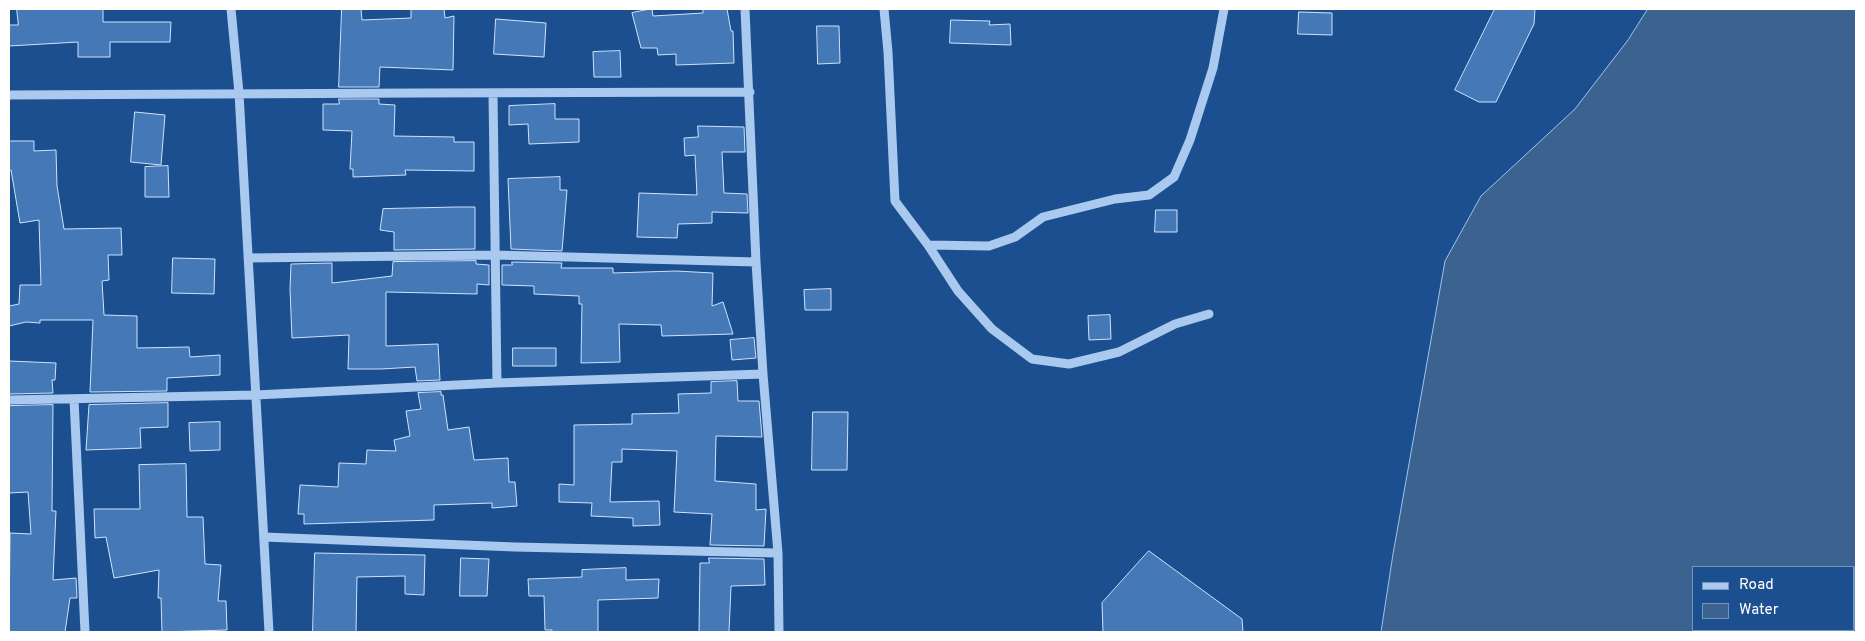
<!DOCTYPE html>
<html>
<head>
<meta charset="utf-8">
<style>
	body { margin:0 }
	#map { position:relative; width:1865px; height:641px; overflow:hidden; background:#1b4f8f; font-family:Overpass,sans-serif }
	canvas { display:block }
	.frame { position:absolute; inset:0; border:10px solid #fff; pointer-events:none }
	.legend { position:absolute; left:1692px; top:566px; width:162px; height:65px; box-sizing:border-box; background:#1b4f8f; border:1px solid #7695bc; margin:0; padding:6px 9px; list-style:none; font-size:15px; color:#fff }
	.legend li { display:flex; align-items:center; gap:10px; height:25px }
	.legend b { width:25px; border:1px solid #7695bc }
</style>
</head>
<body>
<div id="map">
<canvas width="1865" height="641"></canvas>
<div class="frame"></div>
<ul class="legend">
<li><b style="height:6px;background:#a9c9ee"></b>Road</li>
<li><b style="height:14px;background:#3c6290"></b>Water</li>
</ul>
</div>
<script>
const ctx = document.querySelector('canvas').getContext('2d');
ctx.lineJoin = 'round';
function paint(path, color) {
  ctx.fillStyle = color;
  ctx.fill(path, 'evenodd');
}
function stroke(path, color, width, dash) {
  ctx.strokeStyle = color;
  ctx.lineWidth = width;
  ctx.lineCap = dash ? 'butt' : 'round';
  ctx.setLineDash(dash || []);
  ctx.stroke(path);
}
const water = new Path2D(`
	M 1648,9 L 1856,9 L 1856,632 L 1381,632 L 1393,554 L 1445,261 L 1481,196 L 1575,109 L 1628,40 ZM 1694,567 L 1854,567 L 1854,630 L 1694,630 Z`);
paint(water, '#3c6290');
stroke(water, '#9cc4f0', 1);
const building = new Path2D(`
	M 17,9 L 103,9 L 103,22 L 171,22 L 170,42 L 110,42 L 110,57 L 78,57 L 78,42 L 9,46 L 9,25 L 18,25 Z
	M 342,9 L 361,9 L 362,20 L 411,18 L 411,9 L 444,9 L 445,18 L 454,16 L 453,70 L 380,67 L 379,87 L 339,87 Z
	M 652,9 L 653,16 L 703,13 L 703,9 L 727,9 L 731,31 L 733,31 L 734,63 L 676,65 L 676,54 L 658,55 L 657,48 L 641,48 L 632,13 Z
	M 1495,9 L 1535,9 L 1534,24 L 1496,102 L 1479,102 L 1455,90 Z
	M 1299,12 L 1332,13 L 1332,35 L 1298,34 Z
	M 496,19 L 546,23 L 544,57 L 494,54 Z
	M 951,20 L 990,21 L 989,25 L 1010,24 L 1011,45 L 950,43 Z
	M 817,26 L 839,26 L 840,63 L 818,64 Z
	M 620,51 L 621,77 L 594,77 L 593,52 Z
	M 339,99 L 379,99 L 379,104 L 395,105 L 394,136 L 454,137 L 454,142 L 474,142 L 474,171 L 405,170 L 406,175 L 353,177 L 353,169 L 350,169 L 352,131 L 323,130 L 323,104 L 339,104 Z
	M 555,104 L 555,119 L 579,119 L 579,142 L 529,144 L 528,124 L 509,125 L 509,106 Z
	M 135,112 L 165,115 L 161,165 L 131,162 Z
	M 698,126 L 744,127 L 745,152 L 722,152 L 724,193 L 747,194 L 748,213 L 712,212 L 712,223 L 678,224 L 677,238 L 637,237 L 639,193 L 697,195 L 695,155 L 685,156 L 684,138 L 698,137 Z
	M 9,141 L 34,141 L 34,151 L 56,150 L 57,186 L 64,229 L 121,228 L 122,255 L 108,255 L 109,280 L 102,281 L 104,315 L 137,316 L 137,348 L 189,347 L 190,357 L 220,355 L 220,375 L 167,378 L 167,391 L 90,392 L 93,320 L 40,320 L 40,323 L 26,322 L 9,326 L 9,306 L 19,304 L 20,285 L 41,285 L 39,220 L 20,223 L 11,170 L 9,170 Z
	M 168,166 L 169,197 L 145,197 L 145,167 Z
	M 560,177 L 560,190 L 567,190 L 562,251 L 511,249 L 508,179 Z
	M 457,207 L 475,207 L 475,249 L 394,250 L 394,232 L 380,230 L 383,209 Z
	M 1156,210 L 1177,210 L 1177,232 L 1155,232 Z
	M 173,258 L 215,259 L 214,294 L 172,293 Z
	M 476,261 L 476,264 L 489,265 L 489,285 L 477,284 L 477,294 L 386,292 L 386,346 L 438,344 L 440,380 L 417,381 L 415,367 L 381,369 L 348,369 L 349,335 L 292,338 L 290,289 L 291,264 L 332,263 L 332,283 L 392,276 L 393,262 Z
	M 512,262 L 562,263 L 561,268 L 613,268 L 613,273 L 676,271 L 713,273 L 712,306 L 723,302 L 733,334 L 662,336 L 661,325 L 619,324 L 620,362 L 581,363 L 582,304 L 579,304 L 579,296 L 534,294 L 534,286 L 502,285 L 502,265 L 512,265 Z
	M 831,289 L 831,310 L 805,310 L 804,290 Z
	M 1110,315 L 1111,339 L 1089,340 L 1088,316 Z
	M 754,338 L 756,358 L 732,360 L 730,340 Z
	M 513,348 L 556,348 L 556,366 L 513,366 Z
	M 9,361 L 56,363 L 55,380 L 52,380 L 53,393 L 9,394 Z
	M 737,381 L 738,401 L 759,401 L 762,437 L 716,436 L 715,481 L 756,484 L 756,510 L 766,509 L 764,546 L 710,545 L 712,514 L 674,512 L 677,451 L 622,449 L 622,462 L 612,462 L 610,502 L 659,501 L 660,525 L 633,526 L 633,518 L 591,516 L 592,503 L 559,502 L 559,484 L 574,485 L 574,425 L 632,424 L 632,414 L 679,413 L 678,394 L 711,393 L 711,382 Z
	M 441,392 L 441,395 L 443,395 L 448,430 L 469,427 L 474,460 L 508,458 L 509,482 L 515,482 L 517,506 L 492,508 L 492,503 L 434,505 L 434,520 L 304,524 L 304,514 L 298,514 L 300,485 L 338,487 L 339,463 L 366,464 L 367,450 L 396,451 L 394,440 L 410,436 L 406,411 L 421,409 L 418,393 Z
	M 168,403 L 168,427 L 140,428 L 141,448 L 86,450 L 89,405 Z
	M 53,405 L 52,511 L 56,511 L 53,580 L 76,578 L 77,598 L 70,598 L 65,632 L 9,632 L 10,533 L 31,534 L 28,492 L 9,493 L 9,406 Z
	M 813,412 L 848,412 L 847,470 L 812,470 Z
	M 220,422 L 220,450 L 190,451 L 189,423 Z
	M 186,464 L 187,517 L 203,517 L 205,564 L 221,565 L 218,601 L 226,601 L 227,630 L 162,632 L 161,598 L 158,598 L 159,570 L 114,578 L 106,537 L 95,538 L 94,509 L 140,509 L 139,465 Z
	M 1149,551 L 1242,619 L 1243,632 L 1103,632 L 1102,603 Z
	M 315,553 L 425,555 L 424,595 L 405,594 L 405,576 L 357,577 L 356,632 L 313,632 Z
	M 461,558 L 489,559 L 487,596 L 460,596 Z
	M 709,558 L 764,559 L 765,585 L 731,586 L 729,632 L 699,632 L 700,563 L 709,563 Z
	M 626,568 L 626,580 L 659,579 L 658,598 L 598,600 L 598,632 L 552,632 L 552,630 L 545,630 L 544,596 L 529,596 L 528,579 L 582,577 L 582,570 Z`);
paint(building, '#4478b7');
stroke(building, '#cfe3fa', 1);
stroke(new Path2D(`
	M 231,9 L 239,93 L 269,632
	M 745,9 L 756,262 L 763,374 L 778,553 L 779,632
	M 884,9 L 888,52 L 895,201 L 928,245 L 958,291 L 992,329 L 1032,359 L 1069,364 L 1119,352 L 1175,324 L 1209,314
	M 493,94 L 497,383
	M 9,95 C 256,92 503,94 750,92
	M 928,245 L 989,246 L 1015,237 L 1043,217 L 1115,199 L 1149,195 L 1174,177 L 1190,140 L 1213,68 L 1224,9
	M 248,258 L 495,255 L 756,262
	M 74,399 L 85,632
	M 9,400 L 256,395 L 497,383 L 763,374
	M 264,537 L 515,547 L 778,553`), '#a9c9ee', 9);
</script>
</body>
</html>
